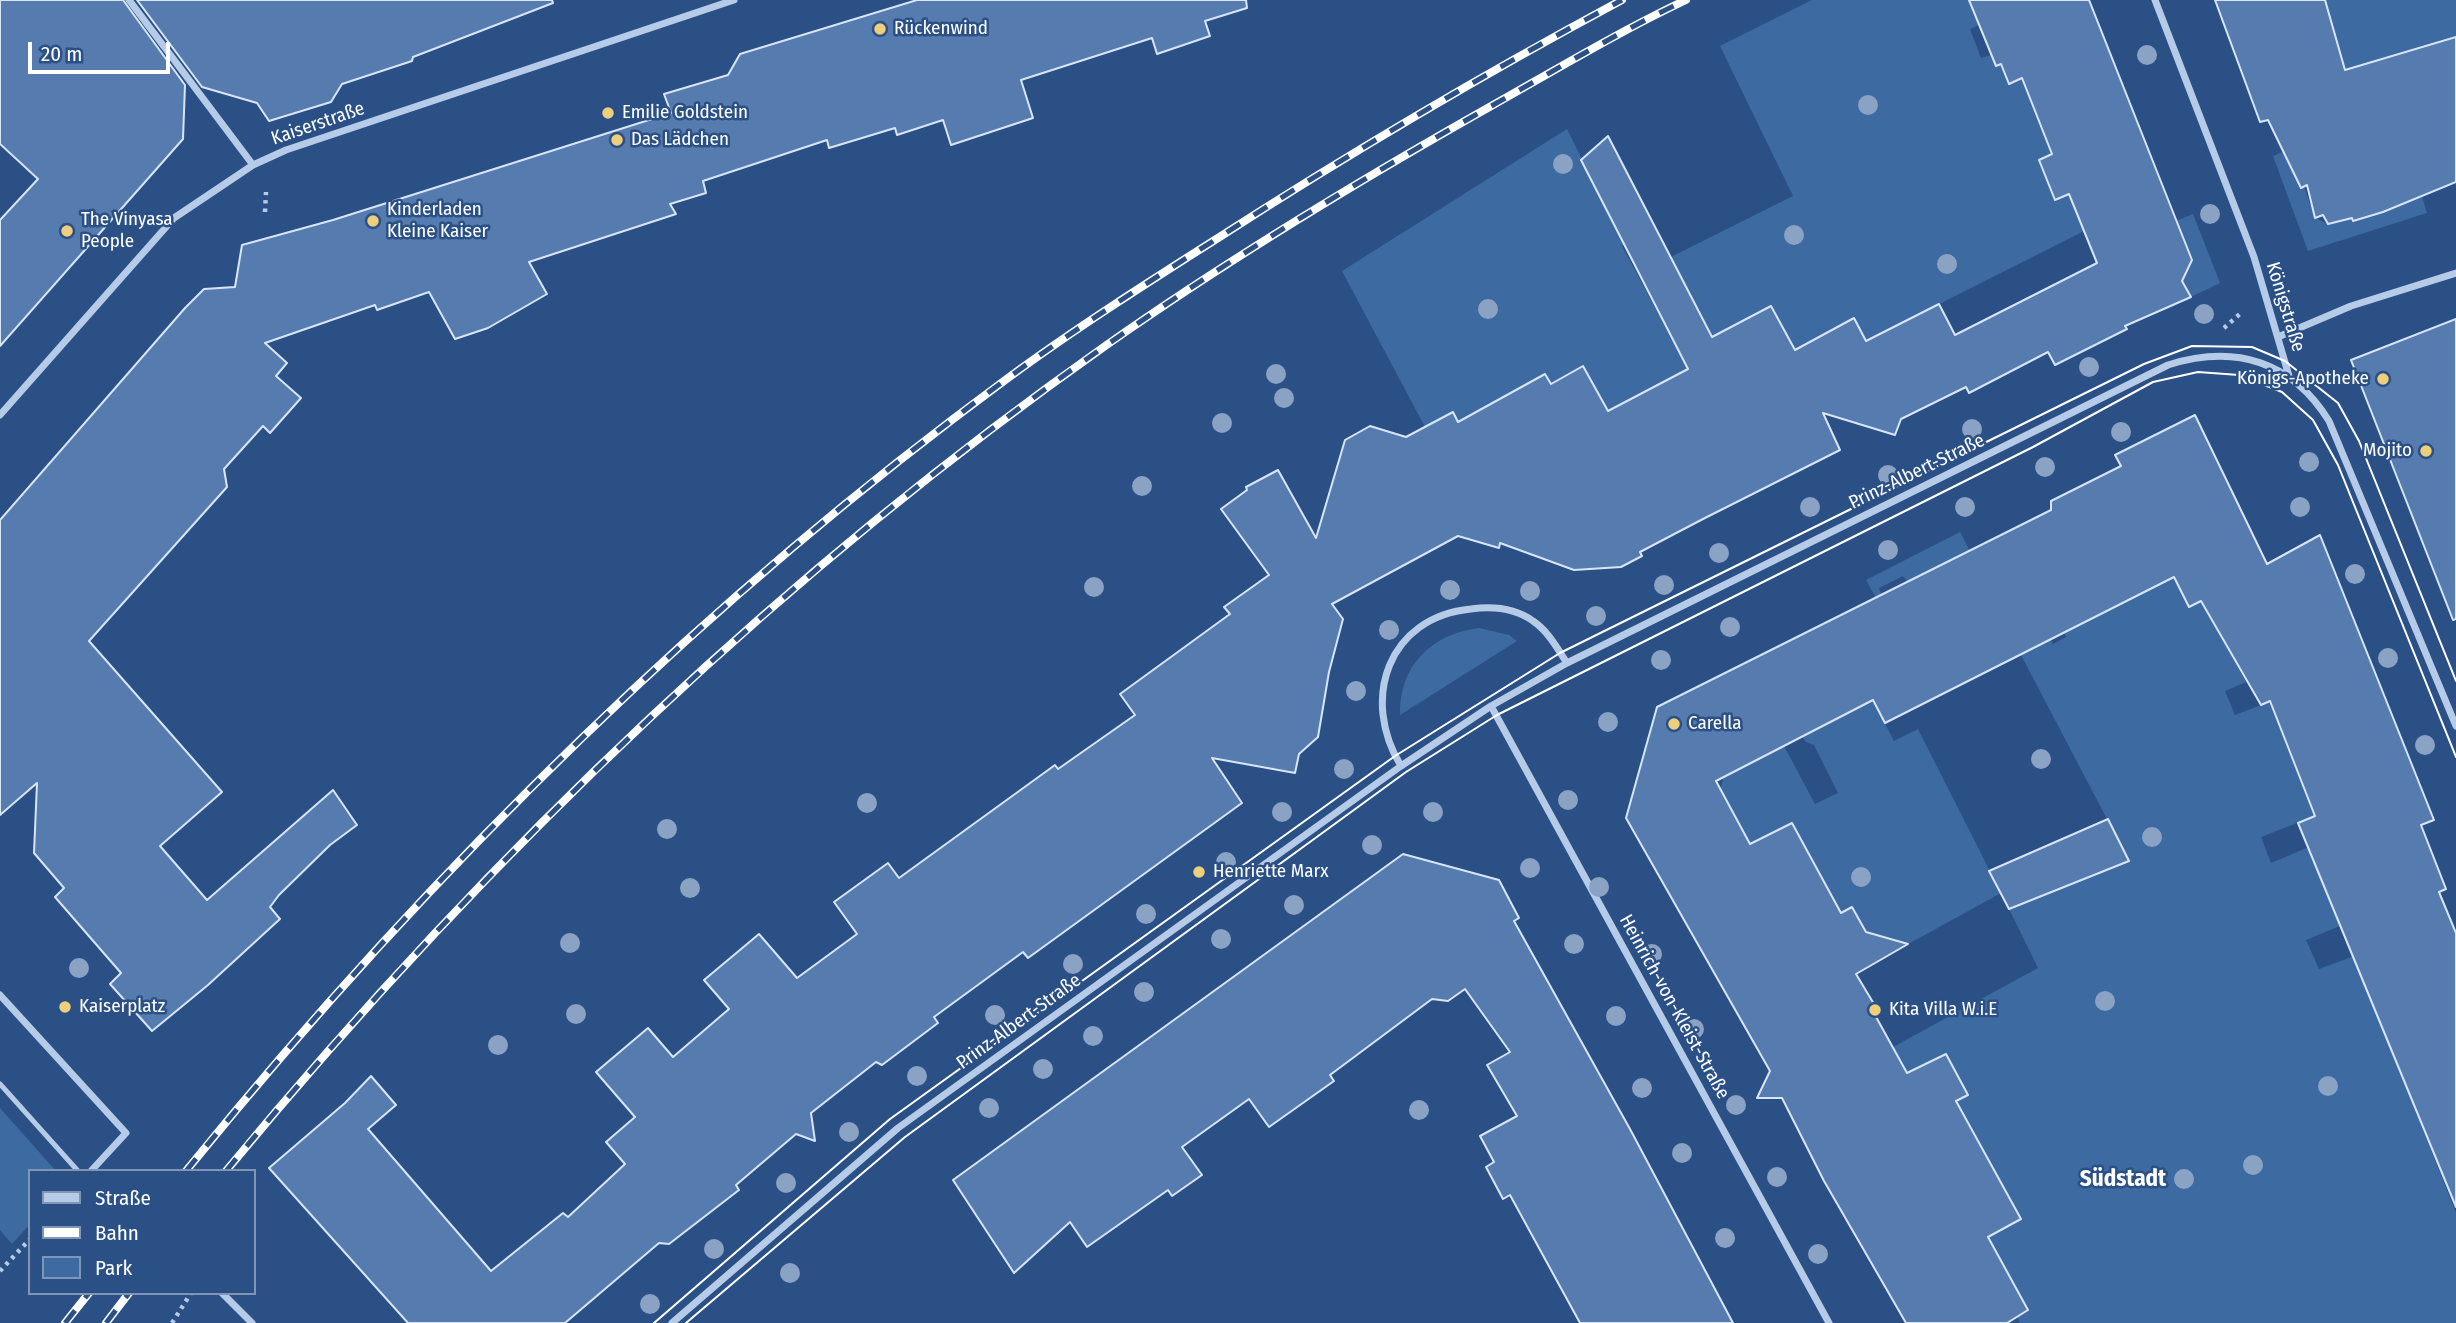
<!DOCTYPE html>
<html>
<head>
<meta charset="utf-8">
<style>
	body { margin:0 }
	#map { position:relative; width:2456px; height:1323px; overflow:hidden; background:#2a5086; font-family:"Fira Sans Condensed",sans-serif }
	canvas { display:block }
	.legend { position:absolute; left:28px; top:1169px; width:228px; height:126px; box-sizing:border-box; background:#2a5086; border:2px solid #7f96b6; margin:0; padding:9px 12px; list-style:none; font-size:21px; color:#fff }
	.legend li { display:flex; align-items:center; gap:14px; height:35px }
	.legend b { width:35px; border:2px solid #7f96b6 }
	.scale { position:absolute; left:28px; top:42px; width:142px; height:32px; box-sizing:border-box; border:4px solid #fff; border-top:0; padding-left:9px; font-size:21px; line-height:24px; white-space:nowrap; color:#fff; -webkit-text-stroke:5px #2a5086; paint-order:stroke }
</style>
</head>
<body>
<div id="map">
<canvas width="2456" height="1323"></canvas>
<ul class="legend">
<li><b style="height:9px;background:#b5cbe7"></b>Straße</li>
<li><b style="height:9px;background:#fff"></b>Bahn</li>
<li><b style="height:19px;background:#3e6aa2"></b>Park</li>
</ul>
<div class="scale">20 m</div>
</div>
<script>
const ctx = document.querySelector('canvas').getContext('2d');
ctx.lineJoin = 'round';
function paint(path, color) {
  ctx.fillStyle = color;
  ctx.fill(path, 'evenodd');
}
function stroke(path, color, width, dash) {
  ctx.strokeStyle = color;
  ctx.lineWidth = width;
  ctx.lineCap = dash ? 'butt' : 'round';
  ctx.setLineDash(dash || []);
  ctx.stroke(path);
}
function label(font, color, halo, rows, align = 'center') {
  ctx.font = font + ' "Fira Sans Condensed",sans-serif';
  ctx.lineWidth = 5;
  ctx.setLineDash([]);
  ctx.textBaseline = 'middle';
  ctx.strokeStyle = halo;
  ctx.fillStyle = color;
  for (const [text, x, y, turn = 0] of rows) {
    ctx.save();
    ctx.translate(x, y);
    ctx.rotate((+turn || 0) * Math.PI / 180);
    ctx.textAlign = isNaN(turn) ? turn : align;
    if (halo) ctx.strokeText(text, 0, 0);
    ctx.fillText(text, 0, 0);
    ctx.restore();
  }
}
paint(new Path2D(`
	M 1812,0 L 1986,0 L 1971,6 L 1979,25 L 1970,29 L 1981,58 L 1991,55 L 1996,66 L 2001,64 L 2009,83 L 2022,78 L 2052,154 L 2039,160 L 2055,200 L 2069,194 L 2084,231 L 1866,341 L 1854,318 L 1800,359 L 1771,306 L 1725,361 L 1671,257 L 1793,196 L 1720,46 Z
	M 2295,0 L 2456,0 L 2456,37 L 2381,59 L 2352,95 L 2330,17 Z
	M 1567,129 L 1624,244 L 1622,246 L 1688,369 L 1703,373 L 1633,398 L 1608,411 L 1583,366 L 1551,384 L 1545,374 L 1486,474 L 1453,412 L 1425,427 L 1342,271 Z
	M 2285,151 L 2300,188 L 2304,187 L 2315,218 L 2328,224 L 2351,216 L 2353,221 L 2389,210 L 2391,204 L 2422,196 L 2427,213 L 2308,251 L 2273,156 Z
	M 2193,214 L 2220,283 L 2191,297 L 2182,281 L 2192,260 L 2176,221 Z
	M 2151,530 L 2189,607 L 2201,601 L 2246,682 L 2225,691 L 2235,715 L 2279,698 L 2281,731 L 2305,790 L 2340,811 L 2315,816 L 2261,837 L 2271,863 L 2323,841 L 2319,875 L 2342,925 L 2306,940 L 2319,969 L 2354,956 L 2456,1213 L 2456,1323 L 2020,1323 L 2017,1317 L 2028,1310 L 2015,1286 L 1976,1244 L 2021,1219 L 1949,1105 L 1967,1095 L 1925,1063 L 1907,1073 L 1893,1047 L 2038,968 L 2009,909 L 2129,861 L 2021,655 L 2051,640 L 2053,644 L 2066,637 L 2064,632 L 2132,598 Z
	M 1960,532 L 1970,551 L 1910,580 L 1907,581 L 1903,576 L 1879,588 L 1881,594 L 1876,598 L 1866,580 Z
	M 1479,628 L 1509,635 L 1517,641 L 1400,715 C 1399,666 1431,634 1479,628 Z
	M 1877,698 L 1881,704 L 1879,712 L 1894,741 L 1918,729 L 2001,893 L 1883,958 L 1887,948 L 1879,936 L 1868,934 L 1852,907 L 1798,936 L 1786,914 L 1829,890 L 1804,844 L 1750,844 L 1729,806 L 1718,798 L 1728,761 L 1740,768 L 1784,746 L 1815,804 L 1838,793 L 1814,745 L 1806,742 L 1802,736 Z
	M 0,1108 L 56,1171 L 30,1171 L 30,1224 L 12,1244 L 0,1230 Z`), '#3e6aa2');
const building = new Path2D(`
	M 0,0 L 123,0 L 185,85 L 183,139 L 0,346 L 0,220 L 38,179 L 0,144 Z
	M 137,0 L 552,0 L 553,3 L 413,57 L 412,61 L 342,84 L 331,102 L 269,121 L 257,103 L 202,87 Z
	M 917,0 L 1246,0 L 1247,8 L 1205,21 L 1210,36 L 1157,54 L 1152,38 L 1021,80 L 1033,118 L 951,145 L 943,120 L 897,135 L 895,128 L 829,148 L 827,140 L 703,181 L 706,193 L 670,204 L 676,214 L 529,262 L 547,294 L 488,328 L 455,339 L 429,292 L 377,310 L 375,305 L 265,343 L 287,363 L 276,376 L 301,398 L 270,433 L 263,426 L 224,469 L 227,487 L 89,641 L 222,792 L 160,846 L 207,900 L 333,790 L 357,825 L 330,845 L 279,895 L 270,907 L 280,919 L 208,985 L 152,1031 L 110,984 L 121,973 L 55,897 L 64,888 L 34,853 L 37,783 L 0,815 L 0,520 L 185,308 L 204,289 L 235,287 L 242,245 L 333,220 L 671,113 L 664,94 L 728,75 L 740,54 Z
	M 1969,0 L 2089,0 L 2192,260 L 2182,281 L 2191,297 L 2125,326 L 2127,329 L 2055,365 L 2048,352 L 1969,393 L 1966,387 L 1901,419 L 1895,435 L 1823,413 L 1840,450 L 1703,519 L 1640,552 L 1642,556 L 1621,567 L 1574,570 L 1500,543 L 1499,548 L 1458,536 L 1332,604 L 1343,619 L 1329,672 L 1318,737 L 1299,754 L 1295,773 L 1212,758 L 1242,803 L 1028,958 L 1023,952 L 934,1017 L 938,1023 L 882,1065 L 876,1062 L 811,1113 L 815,1141 L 796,1134 L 736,1185 L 739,1190 L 669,1244 L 659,1243 L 565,1323 L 408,1323 L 269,1168 L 345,1103 L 371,1076 L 396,1105 L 368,1129 L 491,1271 L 563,1213 L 568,1217 L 625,1164 L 606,1142 L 635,1117 L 596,1072 L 648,1028 L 673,1057 L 729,1009 L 704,980 L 759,934 L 797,978 L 857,934 L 834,902 L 888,863 L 899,878 L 1055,765 L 1058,769 L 1135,715 L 1120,694 L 1230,614 L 1224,607 L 1269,575 L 1221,509 L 1247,490 L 1246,487 L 1278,470 L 1316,538 L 1345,440 L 1370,426 L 1406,437 L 1453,412 L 1458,422 L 1545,374 L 1551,384 L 1583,366 L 1608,411 L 1688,369 L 1581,160 L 1608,136 L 1712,337 L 1771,306 L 1795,350 L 1854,318 L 1866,341 L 1939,304 L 1955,335 L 2097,263 L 2069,194 L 2055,200 L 2039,160 L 2052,154 L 2022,78 L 2009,84 L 2001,64 L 1996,66 Z
	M 2215,0 L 2325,0 L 2345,70 L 2456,37 L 2456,182 L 2383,212 L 2353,221 L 2352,218 L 2328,224 L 2323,215 L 2315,218 L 2307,185 L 2301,188 L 2268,120 L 2260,122 Z
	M 2456,319 L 2456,619 L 2453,620 L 2351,360 Z
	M 2195,415 L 2267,564 L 2320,535 L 2434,820 L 2421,825 L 2446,889 L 2439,892 L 2456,933 L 2456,1207 L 2298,823 L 2315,816 L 2270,701 L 2261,705 L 2201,601 L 2189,607 L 2174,577 L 1885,723 L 1873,700 L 1716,781 L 1750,844 L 1792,823 L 1841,913 L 1852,907 L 1866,932 L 1908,944 L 1856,974 L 1874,1004 L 1870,1006 L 1907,1073 L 1946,1054 L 1968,1095 L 1956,1101 L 2021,1219 L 1988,1237 L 2028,1310 L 2007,1323 L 1906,1323 L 1824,1181 L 1782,1098 L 1757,1098 L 1770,1071 L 1626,818 L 1657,707 L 2051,510 L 2051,501 L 2121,466 L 2115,455 Z
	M 2108,819 L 2129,861 L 2009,909 L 1989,871 Z
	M 1403,854 L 1499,880 L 1519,918 L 1514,921 L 1630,1129 L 1733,1323 L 1580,1323 L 1510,1195 L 1503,1199 L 1486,1167 L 1494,1162 L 1480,1136 L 1517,1116 L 1487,1065 L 1510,1052 L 1465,989 L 1448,1001 L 1432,999 L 1330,1075 L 1334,1081 L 1269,1127 L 1249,1099 L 1182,1147 L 1202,1175 L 1172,1196 L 1168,1190 L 1087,1247 L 1070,1222 L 1014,1273 L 953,1180 Z`);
paint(building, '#567caf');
stroke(building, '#d8e5f6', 2);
stroke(new Path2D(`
	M 265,212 L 266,192
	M 2224,328 L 2241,313
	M 0,1271 L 30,1239
	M 172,1323 L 191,1293`), '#b5cbe7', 4.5, [3.5, 5]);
stroke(new Path2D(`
	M 0,1084 L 78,1171`), '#b5cbe7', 5);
stroke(new Path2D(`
	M 129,0 L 253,165
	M 2155,0 L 2254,257 L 2289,376
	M 2278,337 L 2351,306 L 2456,273
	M 0,415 L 174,218 L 253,165 L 286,150 L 734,0
	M 1491,706 L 1829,1323
	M 1401,766 C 1360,699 1388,617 1471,609 C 1493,606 1515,608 1533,621 C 1548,631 1557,648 1567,663
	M 0,995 L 126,1133 L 91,1171
	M 222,1293 L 252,1323
	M 672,1323 L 898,1128 L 1401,766 L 1491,706 L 1567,663 L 2168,365 C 2235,344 2292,361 2329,421 L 2456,726`), '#b5cbe7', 7);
stroke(new Path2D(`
	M 654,1323 L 890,1119 L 1395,756 L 1560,653 L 2144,364 L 2192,346 L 2252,347 L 2285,361 L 2338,403 L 2359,441 L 2456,681
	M 686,1323 L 905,1137 L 1406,772 L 1497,715 L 2033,447 L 2153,382 L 2198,372 L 2239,375 L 2282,392 L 2313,420 L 2338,465 L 2456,757`), '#fff', 2);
const rail = new Path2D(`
	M 186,1171 C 426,875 700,604 1008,378 C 1076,328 1147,283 1218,238 C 1350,153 1484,74 1622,0
	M 226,1171 C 483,860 778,576 1108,344 C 1225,262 1347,188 1470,118 C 1542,78 1612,35 1686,0
	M 65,1323 L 89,1293
	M 106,1323 L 129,1293`);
stroke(rail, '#fff', 8);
stroke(rail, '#2a5086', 5, [16]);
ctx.fillStyle = '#8aa2c4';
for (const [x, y] of [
	[2147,55],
	[1868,105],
	[1563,164],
	[2210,214],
	[1794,235],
	[1947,264],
	[1488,309],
	[2204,314],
	[2089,367],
	[1276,374],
	[1284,398],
	[1222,423],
	[1972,429],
	[2121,432],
	[2309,462],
	[2045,467],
	[1888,475],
	[1142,486],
	[1810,507],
	[1965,507],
	[2300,507],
	[1888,550],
	[1719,553],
	[2355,574],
	[1664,585],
	[1094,587],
	[1450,590],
	[1530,591],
	[1596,616],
	[1730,627],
	[1389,630],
	[2388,658],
	[1661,660],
	[1356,691],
	[1608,722],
	[2425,745],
	[2041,759],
	[1344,769],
	[1568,800],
	[867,803],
	[1282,812],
	[1433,812],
	[667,829],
	[2152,837],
	[1372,845],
	[1226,862],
	[1530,868],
	[1861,877],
	[1599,887],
	[690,888],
	[1294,905],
	[1146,914],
	[1221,939],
	[570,943],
	[1574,944],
	[1652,954],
	[1073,964],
	[79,968],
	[1144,992],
	[2105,1001],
	[576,1014],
	[995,1015],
	[1616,1016],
	[1694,1029],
	[1093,1036],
	[498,1045],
	[1043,1069],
	[917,1076],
	[2328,1086],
	[1642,1088],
	[1736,1105],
	[989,1108],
	[1419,1110],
	[849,1132],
	[1682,1153],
	[2253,1165],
	[1777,1177],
	[2184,1179],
	[786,1183],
	[1725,1238],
	[714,1249],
	[1818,1254],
	[790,1273],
	[650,1304]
]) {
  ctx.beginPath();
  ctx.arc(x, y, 10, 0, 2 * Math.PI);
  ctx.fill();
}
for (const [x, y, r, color] of [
	[880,29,7,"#eecf7c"],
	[608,113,7,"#eecf7c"],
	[617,140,7,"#eecf7c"],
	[373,221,7,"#eecf7c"],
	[67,231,7,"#eecf7c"],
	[2383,379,7,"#eecf7c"],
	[2426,451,7,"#eecf7c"],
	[1674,724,7,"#eecf7c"],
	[1199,872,7,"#eecf7c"],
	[65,1007,7,"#eecf7c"],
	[1875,1010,7,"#eecf7c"]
]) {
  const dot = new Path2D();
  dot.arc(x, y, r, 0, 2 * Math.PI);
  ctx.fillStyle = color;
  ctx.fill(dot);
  stroke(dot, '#2a5086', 2.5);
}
label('19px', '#fff', '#2a5086', [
	["Rückenwind",894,29],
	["Emilie Goldstein",622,113],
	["Das Lädchen",631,140],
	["Kinderladen",387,210],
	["Kleine Kaiser",387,232],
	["The Vinyasa",81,220],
	["People",81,242],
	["Königs-Apotheke",2369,379,"right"],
	["Mojito",2412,451,"right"],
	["Carella",1688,724],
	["Henriette Marx",1213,872],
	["Kaiserplatz",79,1007],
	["Kita Villa W.i.E",1889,1010]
], 'left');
label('19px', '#fff', '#2a5086', [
	["Kaiserstraße",318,124,-19],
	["Königstraße",2285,307,73],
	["Prinz-Albert-Straße",1917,472,-26],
	["Heinrich-von-Kleist-Straße",1674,1007,61],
	["Prinz-Albert-Straße",1019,1022,-36]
]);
label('bold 23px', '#fff', '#2a5086', [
	["Südstadt",2123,1180]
]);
</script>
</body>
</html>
